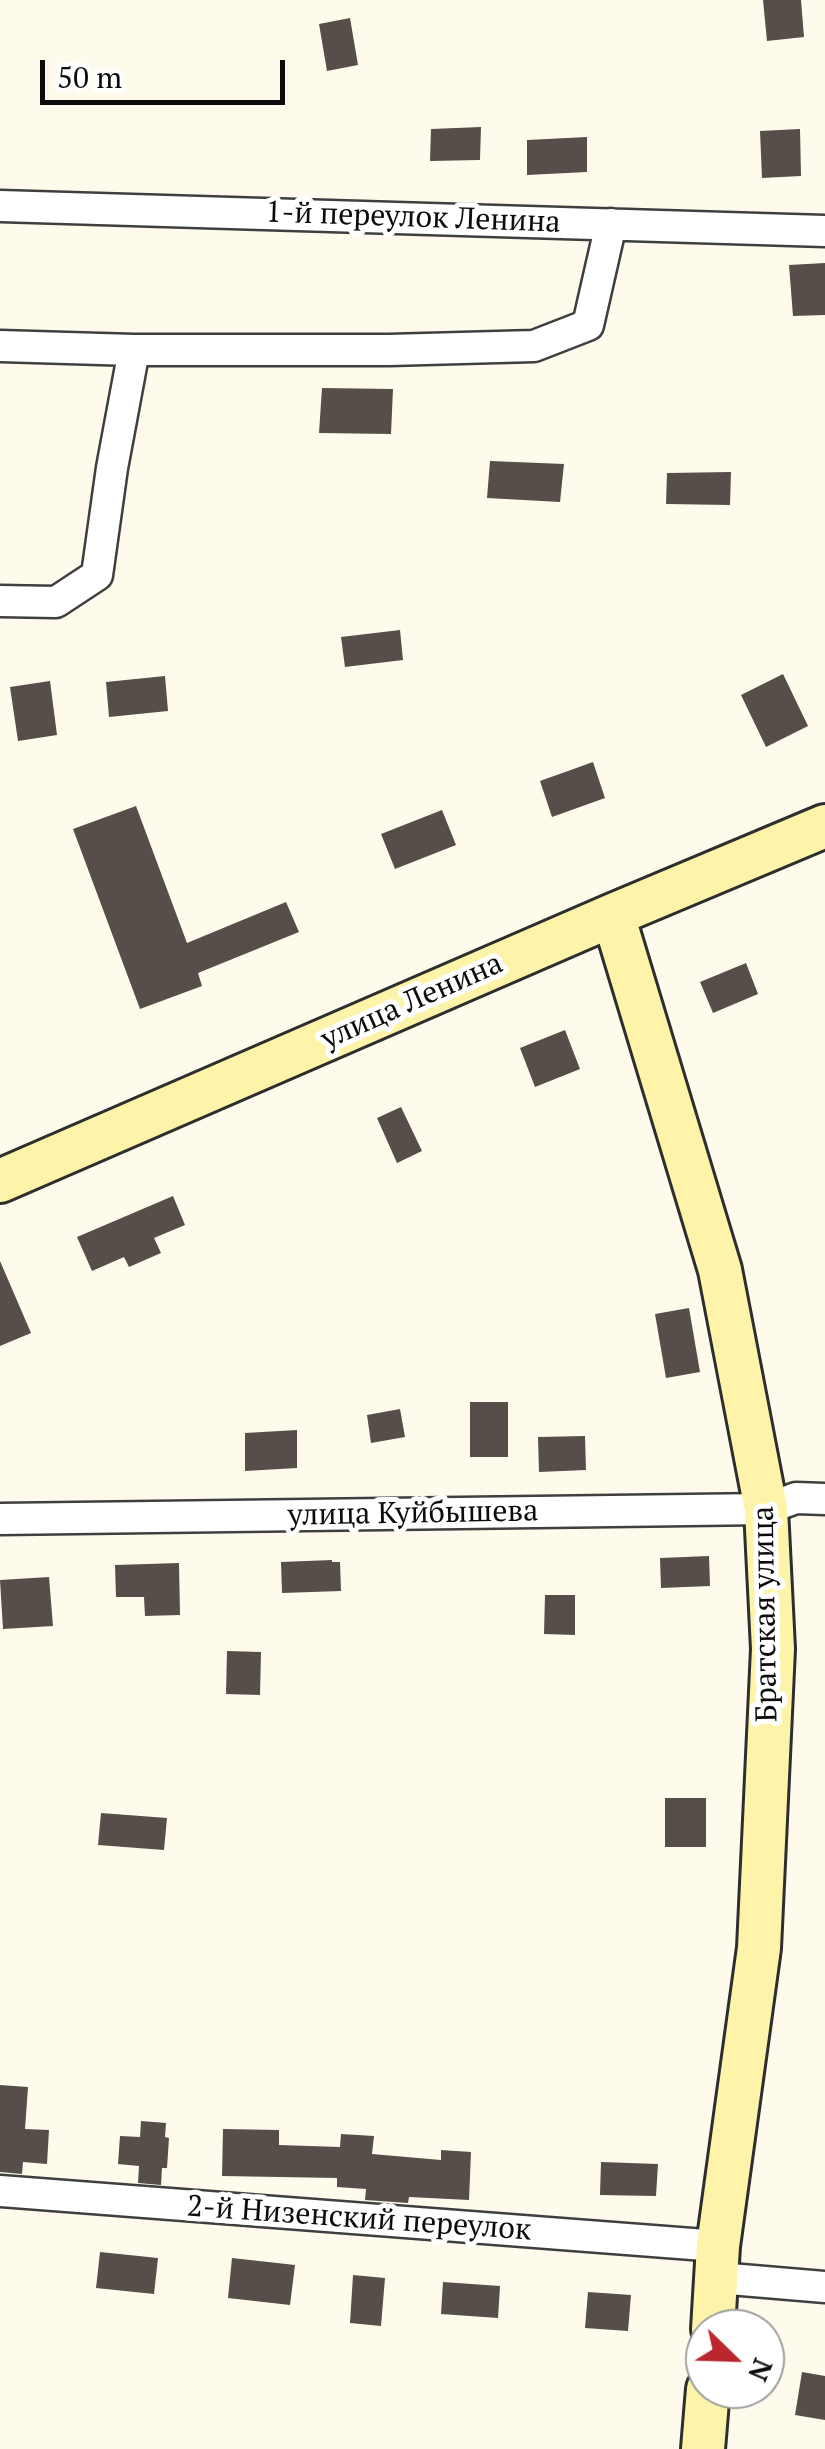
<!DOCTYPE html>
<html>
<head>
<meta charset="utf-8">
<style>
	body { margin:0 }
	#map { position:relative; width:825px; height:2449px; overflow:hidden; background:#fffbec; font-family:"PT Serif",serif }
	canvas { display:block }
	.north { position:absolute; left:685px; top:2309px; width:100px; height:100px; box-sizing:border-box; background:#fff; border:2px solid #9e9e9e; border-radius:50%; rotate:113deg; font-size:28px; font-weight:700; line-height:40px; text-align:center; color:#0c0c0c }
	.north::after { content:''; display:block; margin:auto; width:35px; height:45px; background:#ba272e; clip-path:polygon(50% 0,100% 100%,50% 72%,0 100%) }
	.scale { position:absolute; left:40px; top:60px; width:245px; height:45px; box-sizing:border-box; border:5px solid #0c0c0c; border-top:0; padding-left:12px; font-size:30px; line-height:35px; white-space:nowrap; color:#0c0c0c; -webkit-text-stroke:8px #fff; paint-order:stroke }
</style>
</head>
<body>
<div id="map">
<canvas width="825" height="2449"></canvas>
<div class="north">N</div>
<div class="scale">50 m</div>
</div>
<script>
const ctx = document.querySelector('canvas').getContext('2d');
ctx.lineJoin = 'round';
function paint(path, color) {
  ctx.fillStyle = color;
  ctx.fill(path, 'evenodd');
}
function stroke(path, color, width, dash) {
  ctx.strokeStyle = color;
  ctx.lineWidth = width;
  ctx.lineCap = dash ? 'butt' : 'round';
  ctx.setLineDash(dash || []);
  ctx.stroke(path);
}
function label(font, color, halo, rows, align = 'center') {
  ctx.font = font + ' "PT Serif",serif';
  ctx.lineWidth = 10;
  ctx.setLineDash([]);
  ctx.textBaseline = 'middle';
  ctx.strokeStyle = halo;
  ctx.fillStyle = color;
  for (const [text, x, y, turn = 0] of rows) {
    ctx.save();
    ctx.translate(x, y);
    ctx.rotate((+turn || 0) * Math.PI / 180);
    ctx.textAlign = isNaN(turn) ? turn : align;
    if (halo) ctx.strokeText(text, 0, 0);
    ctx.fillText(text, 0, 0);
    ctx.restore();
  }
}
paint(new Path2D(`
	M 763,0 L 801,0 L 804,37 L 767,41 Z
	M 350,18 L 358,65 L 327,71 L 319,24 Z
	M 481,127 L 480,160 L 430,161 L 431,129 Z
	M 800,129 L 801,176 L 762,178 L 760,131 Z
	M 587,137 L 587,172 L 527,175 L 527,140 Z
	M 825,263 L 825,315 L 793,316 L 789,265 Z
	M 322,388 L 393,389 L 391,434 L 319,433 Z
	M 490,461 L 564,464 L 560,502 L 487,498 Z
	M 731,472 L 730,505 L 666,504 L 667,473 Z
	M 400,630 L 403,660 L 345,667 L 341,637 Z
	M 783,674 L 808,726 L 766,747 L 741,695 Z
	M 165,676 L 168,711 L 109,717 L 106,682 Z
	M 50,681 L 57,735 L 18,741 L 10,687 Z
	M 593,762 L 605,798 L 552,817 L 540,781 Z
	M 136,806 L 187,943 L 286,902 L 299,932 L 198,973 L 202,986 L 140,1009 L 73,829 Z
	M 442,810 L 456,845 L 395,869 L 381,834 Z
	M 746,963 L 758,994 L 713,1013 L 700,982 Z
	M 565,1030 L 580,1069 L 535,1087 L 520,1048 Z
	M 401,1107 L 422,1151 L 397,1163 L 377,1118 Z
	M 173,1196 L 185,1225 L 154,1238 L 161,1253 L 129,1267 L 124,1257 L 92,1271 L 77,1237 Z
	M 0,1261 L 31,1333 L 0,1346 Z
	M 689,1308 L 700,1372 L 666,1378 L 655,1314 Z
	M 470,1402 L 508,1402 L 508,1457 L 470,1457 Z
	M 400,1409 L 405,1437 L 371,1443 L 367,1415 Z
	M 297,1430 L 297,1468 L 245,1471 L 245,1433 Z
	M 585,1436 L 586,1470 L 539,1472 L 538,1437 Z
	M 709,1556 L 710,1586 L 661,1588 L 660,1558 Z
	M 332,1560 L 332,1562 L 340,1562 L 341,1591 L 282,1593 L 281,1562 Z
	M 179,1563 L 180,1615 L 145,1616 L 144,1597 L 116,1597 L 115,1565 Z
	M 49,1577 L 53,1626 L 3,1629 L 0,1580 Z
	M 545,1595 L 575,1595 L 575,1635 L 544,1634 Z
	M 227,1651 L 261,1652 L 260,1695 L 226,1694 Z
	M 665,1798 L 706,1798 L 706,1847 L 665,1847 Z
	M 101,1813 L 167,1818 L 164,1850 L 98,1845 Z
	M 0,2085 L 28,2087 L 25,2129 L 49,2130 L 47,2164 L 23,2162 L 22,2174 L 0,2172 Z
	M 141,2121 L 166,2123 L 165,2137 L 169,2138 L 167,2168 L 162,2168 L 161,2185 L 138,2183 L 139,2166 L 118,2164 L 120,2136 L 140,2137 Z
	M 223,2129 L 279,2130 L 279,2145 L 340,2147 L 341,2134 L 374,2136 L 372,2154 L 441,2160 L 441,2150 L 471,2152 L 469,2200 L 409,2197 L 408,2203 L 365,2200 L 366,2189 L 337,2187 L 337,2178 L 222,2176 Z
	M 601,2162 L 658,2164 L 656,2196 L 600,2195 Z
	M 100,2252 L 158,2258 L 154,2294 L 96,2288 Z
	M 232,2258 L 295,2265 L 290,2305 L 228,2298 Z
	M 353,2275 L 385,2278 L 381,2326 L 350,2323 Z
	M 443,2282 L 500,2286 L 498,2318 L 441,2314 Z
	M 588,2292 L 631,2295 L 628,2331 L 585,2328 Z
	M 802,2372 L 825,2376 L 825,2420 L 795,2415 Z`), '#554e49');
const street = new Path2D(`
	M 0,206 L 825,231
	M 0,346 L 134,350 L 389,350 L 534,346 L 588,325 L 611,224
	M 0,601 L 56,602 L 97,575 L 112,468 L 134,350
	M 0,1519 L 766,1509 L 796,1498 L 825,1499
	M 0,2191 L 718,2246
	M 718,2278 L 825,2287`);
const secondary = new Path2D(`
	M 613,915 L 720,1270 L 766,1509 L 773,1649 L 759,1948 L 718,2246 L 713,2329
	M 0,1181 L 613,915 L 825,826
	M 703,2449 L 708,2389`);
stroke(street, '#3f3f3f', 35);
stroke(secondary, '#2e2e2e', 48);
stroke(street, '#fff', 30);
stroke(secondary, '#fdf4a9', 42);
label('30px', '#0c0c0c', '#fff', [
	["1-й переулок Ленина",413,218,2],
	["улица Ленина",412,1002,-24],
	["улица Куйбышева",413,1514,-1],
	["Братская улица",766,1614,-91],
	["2-й Низенский переулок",359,2219,4]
]);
</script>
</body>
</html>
